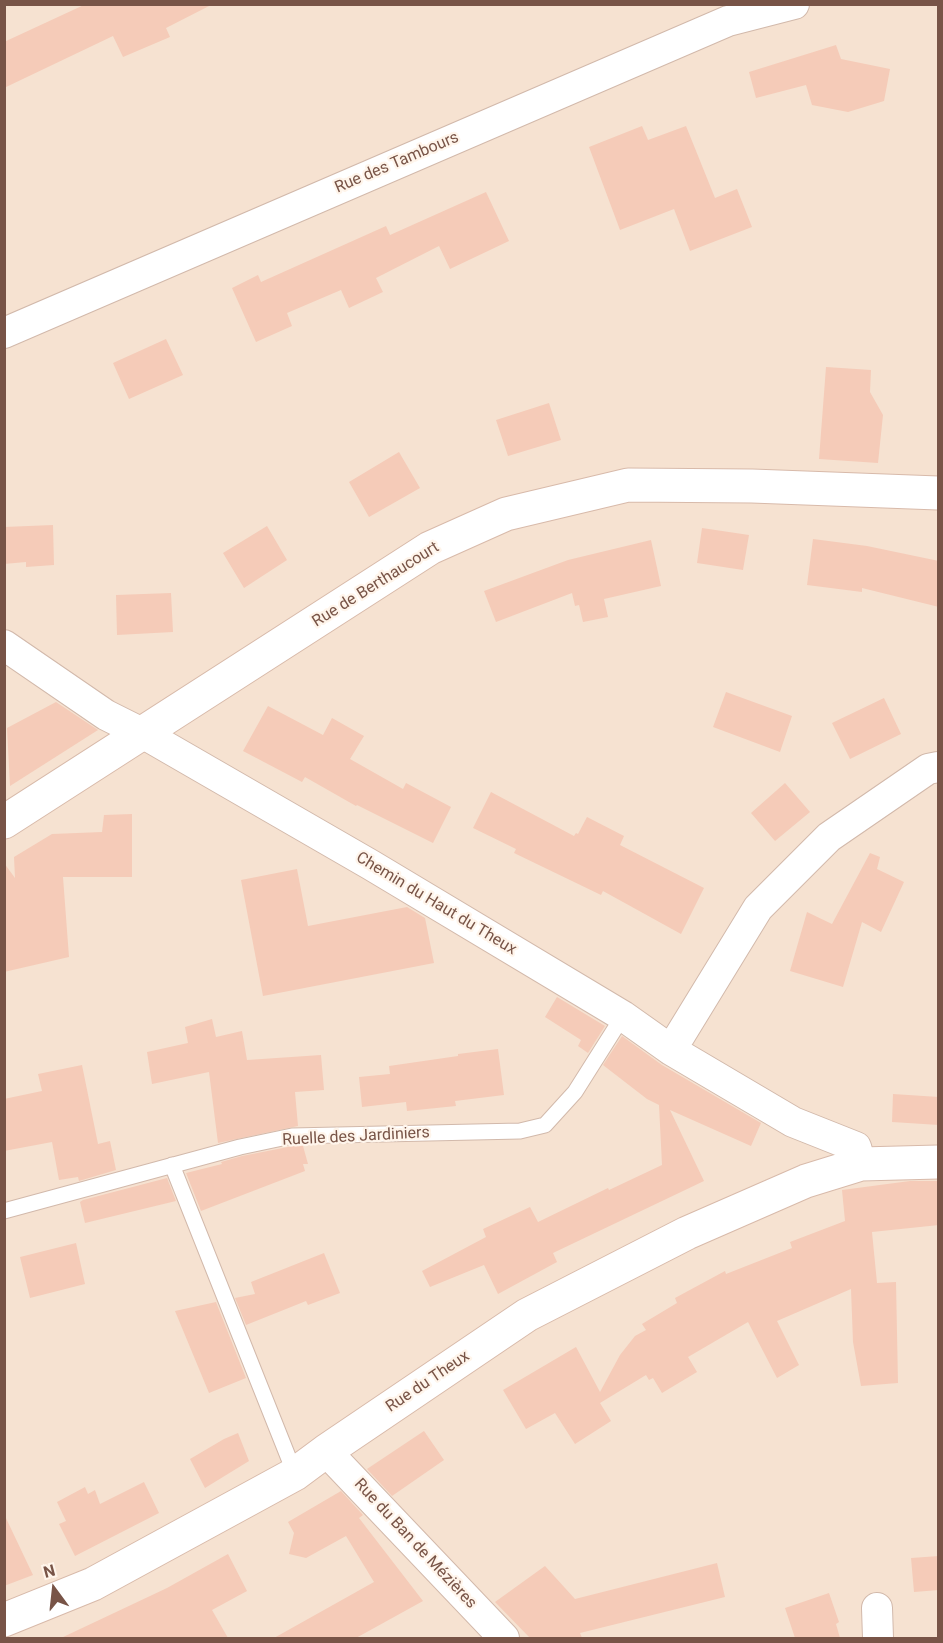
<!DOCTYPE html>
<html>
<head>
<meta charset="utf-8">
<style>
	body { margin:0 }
	#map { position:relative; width:943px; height:1643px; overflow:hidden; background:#fef1e3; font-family:Roboto,sans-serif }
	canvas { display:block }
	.frame { position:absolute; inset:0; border:6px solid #785447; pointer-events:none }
	.north { position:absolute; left:24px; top:1559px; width:60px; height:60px; -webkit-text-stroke:4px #fff5eb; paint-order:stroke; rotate:345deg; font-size:16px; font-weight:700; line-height:24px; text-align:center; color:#785447 }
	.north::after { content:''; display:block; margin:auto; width:21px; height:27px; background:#785447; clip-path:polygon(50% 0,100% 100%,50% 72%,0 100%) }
</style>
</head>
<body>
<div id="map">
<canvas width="943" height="1643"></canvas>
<div class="frame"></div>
<div class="north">N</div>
</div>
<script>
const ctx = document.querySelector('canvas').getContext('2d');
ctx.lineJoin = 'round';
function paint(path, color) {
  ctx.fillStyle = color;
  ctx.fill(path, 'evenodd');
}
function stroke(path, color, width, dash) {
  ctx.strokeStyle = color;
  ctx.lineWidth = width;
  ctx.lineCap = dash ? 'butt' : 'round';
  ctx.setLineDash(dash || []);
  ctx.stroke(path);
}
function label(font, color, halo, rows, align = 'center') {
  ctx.font = font + ' Roboto,sans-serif';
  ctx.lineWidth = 4.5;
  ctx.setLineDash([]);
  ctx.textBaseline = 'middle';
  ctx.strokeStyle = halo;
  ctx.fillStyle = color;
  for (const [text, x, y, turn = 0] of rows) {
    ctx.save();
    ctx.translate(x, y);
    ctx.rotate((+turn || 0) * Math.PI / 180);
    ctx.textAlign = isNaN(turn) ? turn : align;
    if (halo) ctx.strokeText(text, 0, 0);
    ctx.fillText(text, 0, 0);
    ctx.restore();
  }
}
paint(new Path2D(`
	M 5,5 L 938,5 L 938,1638 L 5,1638 Z`), '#f6e2d1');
paint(new Path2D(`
	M 86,4 L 213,4 L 166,28 L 170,37 L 123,57 L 113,36 L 4,88 L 4,42 Z
	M 836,45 L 841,59 L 890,69 L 884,101 L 848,112 L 812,105 L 806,85 L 756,98 L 749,72 Z
	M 642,126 L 648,140 L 686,126 L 715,198 L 737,189 L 752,227 L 690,251 L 674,209 L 620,230 L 589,147 Z
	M 486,192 L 509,241 L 450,269 L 439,246 L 376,278 L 383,292 L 349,308 L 341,290 L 287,313 L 292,326 L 256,342 L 232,288 L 258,275 L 261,282 L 386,226 L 390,235 Z
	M 166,339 L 183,375 L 129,399 L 113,363 Z
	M 826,367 L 871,370 L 870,392 L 883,415 L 878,463 L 819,459 Z
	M 549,403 L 561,440 L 508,456 L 496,420 Z
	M 399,452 L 420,488 L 369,517 L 349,482 Z
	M 53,525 L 54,565 L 26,567 L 26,562 L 4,564 L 4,527 Z
	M 267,526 L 287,560 L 244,588 L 223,553 Z
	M 702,528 L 749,535 L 743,570 L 697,563 Z
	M 813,539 L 867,546 L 939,561 L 939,607 L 862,588 L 862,592 L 807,585 Z
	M 651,540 L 661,586 L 604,599 L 608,617 L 583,622 L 579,605 L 575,606 L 572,593 L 496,622 L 484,591 L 568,560 Z
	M 171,593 L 173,632 L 117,635 L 116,595 Z
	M 726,692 L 792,716 L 780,752 L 713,727 Z
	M 884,698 L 901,734 L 850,759 L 832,723 Z
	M 56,702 L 98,730 L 10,786 L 7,728 Z
	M 268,706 L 323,735 L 332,718 L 364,736 L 350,759 L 403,789 L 406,783 L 451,807 L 433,843 L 357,805 L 356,806 L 305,777 L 302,782 L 243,751 Z
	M 785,783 L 810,812 L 775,841 L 751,813 Z
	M 491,792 L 574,836 L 576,833 L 578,834 L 587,817 L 624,836 L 620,845 L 704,888 L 681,934 L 603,891 L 601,895 L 514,853 L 516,849 L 473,828 Z
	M 132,814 L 132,877 L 63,877 L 69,957 L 4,972 L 4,863 L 15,878 L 14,857 L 52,834 L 102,832 L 104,815 Z
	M 870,853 L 880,857 L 877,869 L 904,882 L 881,932 L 862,922 L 843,987 L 790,971 L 807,912 L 832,924 Z
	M 297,869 L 308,926 L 407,907 L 425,918 L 434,963 L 263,996 L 241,880 Z
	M 557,997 L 605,1026 L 588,1053 L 578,1046 L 581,1040 L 545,1017 Z
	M 212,1019 L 216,1037 L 242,1031 L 247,1060 L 321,1055 L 324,1090 L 295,1092 L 298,1126 L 218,1143 L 209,1072 L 152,1084 L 147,1052 L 188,1043 L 185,1027 Z
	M 622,1036 L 662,1065 L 761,1123 L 751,1146 L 670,1110 L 704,1181 L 553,1253 L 557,1262 L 498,1294 L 484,1265 L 430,1287 L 422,1271 L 486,1237 L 483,1229 L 530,1207 L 538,1222 L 608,1188 L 609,1190 L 662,1165 L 659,1105 L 647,1099 L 603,1065 Z
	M 498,1049 L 504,1095 L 455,1101 L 456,1106 L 407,1111 L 406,1102 L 362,1107 L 359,1077 L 390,1074 L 389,1066 L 458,1056 L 458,1054 Z
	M 82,1065 L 98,1144 L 110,1141 L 116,1170 L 79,1181 L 78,1177 L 59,1180 L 52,1142 L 4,1151 L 4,1099 L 42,1091 L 38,1074 Z
	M 893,1094 L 939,1097 L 939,1125 L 892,1122 Z
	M 293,1146 L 303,1146 L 308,1164 L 303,1164 L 305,1171 L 201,1211 L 186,1173 L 222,1164 L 221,1162 L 242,1156 Z
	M 167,1178 L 176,1201 L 85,1223 L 80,1202 L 83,1200 Z
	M 910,1181 L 939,1181 L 939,1225 L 872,1232 L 877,1283 L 896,1282 L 898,1383 L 861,1386 L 853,1342 L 851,1289 L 777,1321 L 799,1365 L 777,1378 L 748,1322 L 688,1357 L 697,1372 L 662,1393 L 653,1378 L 649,1380 L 646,1375 L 600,1403 L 611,1421 L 575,1444 L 555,1413 L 526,1429 L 503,1390 L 576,1347 L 600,1392 L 620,1355 L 635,1336 L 646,1330 L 642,1324 L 677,1303 L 675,1298 L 725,1271 L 726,1274 L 792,1248 L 790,1242 L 845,1221 L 842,1190 Z
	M 76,1243 L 85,1284 L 30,1298 L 20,1257 Z
	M 324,1253 L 340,1293 L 308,1305 L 306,1301 L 246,1325 L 235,1298 L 255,1294 L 251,1282 Z
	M 216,1302 L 246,1378 L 209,1393 L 175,1311 Z
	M 424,1431 L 444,1460 L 392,1496 L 367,1469 Z
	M 238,1433 L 249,1461 L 205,1488 L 190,1459 L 224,1439 Z
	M 144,1482 L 159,1513 L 75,1556 L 59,1524 L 66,1521 L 57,1502 L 85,1487 L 88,1494 L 95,1490 L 100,1504 Z
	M 341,1491 L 363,1515 L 359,1518 L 423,1601 L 356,1638 L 274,1638 L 374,1582 L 346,1536 L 306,1558 L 289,1554 L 294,1533 L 288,1522 Z
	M 4,1514 L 33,1575 L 4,1586 Z
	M 228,1554 L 247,1591 L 212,1610 L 228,1638 L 61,1638 L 167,1588 Z
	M 939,1556 L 939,1590 L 914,1592 L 911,1558 Z
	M 717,1563 L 725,1597 L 580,1633 L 582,1638 L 530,1638 L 495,1602 L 545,1566 L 575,1599 Z
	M 829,1593 L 839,1622 L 836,1624 L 840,1638 L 795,1638 L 785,1608 Z`), '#f5cbb8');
const service = new Path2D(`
	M 172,1165 L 295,1474
	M 4,1211 L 240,1147 L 292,1136 L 520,1131 L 545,1125 L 575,1092 L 623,1016`);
const minor = new Path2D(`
	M 4,333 L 728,21 L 794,4
	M 4,645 L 106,715 L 144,734 L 371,865 L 623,1016 L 671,1050 L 793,1122 L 856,1147 L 861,1164
	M 671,1050 L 758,908 L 829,837 L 928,769 L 938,767
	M 326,1451 L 504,1638
	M 877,1608 L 878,1638`);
const secondary = new Path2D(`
	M 4,822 L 430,548 L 506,514 L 628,485 L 752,486 L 938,493
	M 4,1620 L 93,1584 L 295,1474 L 326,1451 L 527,1315 L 687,1233 L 806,1181 L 861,1164 L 938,1162`);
stroke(service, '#d2b9ab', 17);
stroke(minor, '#d2b9ab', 32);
stroke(secondary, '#d8baaa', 35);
stroke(service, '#fff', 15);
stroke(minor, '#fff', 30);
stroke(secondary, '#fff', 33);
label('16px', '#785447', '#fff5eb', [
	["Rue des Tambours",397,163,-23],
	["Rue de Berthaucourt",376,585,-32],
	["Chemin du Haut du Theux",436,904,31],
	["Ruelle des Jardiniers",356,1137,-3],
	["Rue du Theux",428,1382,-34],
	["Rue du Ban de Mézières",415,1544,47]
]);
</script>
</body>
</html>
